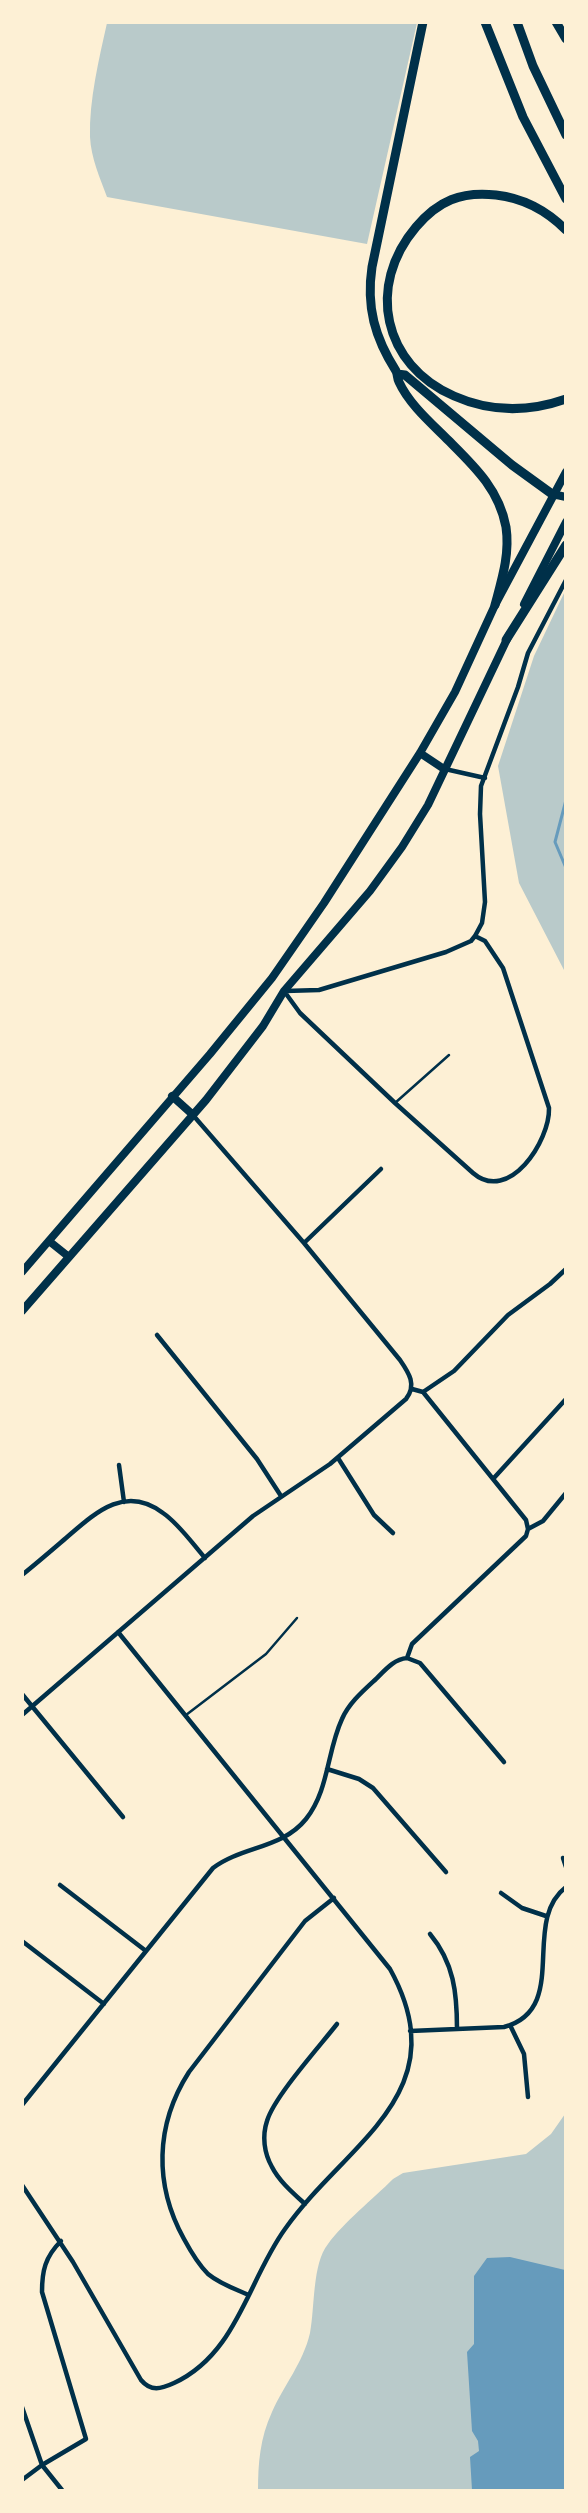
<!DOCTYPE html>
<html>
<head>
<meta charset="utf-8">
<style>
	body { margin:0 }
	#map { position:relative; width:588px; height:2513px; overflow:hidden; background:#fdf0d5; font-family:"Nunito Sans",sans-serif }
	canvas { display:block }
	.frame { position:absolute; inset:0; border:24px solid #fdf0d5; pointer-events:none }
</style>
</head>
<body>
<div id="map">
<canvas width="588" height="2513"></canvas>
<div class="frame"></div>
</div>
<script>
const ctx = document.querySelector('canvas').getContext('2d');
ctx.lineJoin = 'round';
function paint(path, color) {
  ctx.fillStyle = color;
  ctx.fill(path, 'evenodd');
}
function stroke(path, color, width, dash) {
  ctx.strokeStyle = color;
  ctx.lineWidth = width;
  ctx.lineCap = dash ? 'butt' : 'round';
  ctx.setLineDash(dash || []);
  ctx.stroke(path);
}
paint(new Path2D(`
	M 107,23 L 417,23 L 367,244 L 107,197 C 100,178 91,158 90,137 C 89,100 99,59 107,23 Z
	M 565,591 L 565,972 L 519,883 L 498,766 L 534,656 Z
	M 565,2114 L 565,2490 L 258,2490 C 258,2463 260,2438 272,2412 C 284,2385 303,2363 310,2333 C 315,2308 312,2264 328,2244 C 344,2222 373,2199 393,2179 L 403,2173 L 526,2154 L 551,2134 Z`), '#b9caca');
paint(new Path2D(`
	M 510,2257 L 565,2270 L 565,2490 L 472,2490 L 470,2457 L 479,2451 L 478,2441 L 472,2431 L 467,2352 L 474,2344 L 474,2276 L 487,2258 Z`), '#669bbc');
stroke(new Path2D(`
	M 566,800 L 555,842 L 566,868`), '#669bbc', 3);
stroke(new Path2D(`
	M 395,1103 L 449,1055
	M 186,1715 L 266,1654 L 297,1618`), '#003049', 2.5);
stroke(new Path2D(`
	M 445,769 L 485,778
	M 284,991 L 300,1013 L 395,1103 L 473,1173 C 509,1204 550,1141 549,1108 L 503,968 L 485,941 L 475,936
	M 285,991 L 319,990 L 446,952 L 471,941 L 475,936 L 482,923 L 485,902 L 480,814 L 481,786 L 518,687 L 528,653 L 566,580
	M 304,1243 L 381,1169
	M 157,1335 L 257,1459 L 281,1496
	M 423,1392 L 454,1371 L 508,1315 L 550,1284 L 566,1269
	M 338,1458 L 374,1515 L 393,1533
	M 119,1465 L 124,1502
	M 493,1479 L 566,1399
	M 528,1529 L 543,1521 L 566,1493
	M 22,1575 C 37,1563 52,1550 66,1538 C 95,1513 125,1484 163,1513 C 179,1524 192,1543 205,1558
	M 407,1658 L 420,1663 L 504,1762
	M 22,1694 L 123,1817
	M 22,1715 L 253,1516 L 330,1464 L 406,1399 C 417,1385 409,1373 400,1360 L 304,1243 L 192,1114
	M 327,1769 L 359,1779 L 373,1788 L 446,1872
	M 563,1858 L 566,1867
	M 60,1885 L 146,1951
	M 501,1893 L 522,1908 L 546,1916
	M 430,1934 C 454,1963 457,1993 457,2029
	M 22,1941 L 104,2004
	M 510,2025 L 524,2054 L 528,2097
	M 410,2031 L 504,2027 C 571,2009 520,1922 566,1887
	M 22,2105 L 213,1868 C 242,1846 282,1849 306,1819 C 329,1790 327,1751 342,1719 C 349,1703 363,1691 376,1679 C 385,1670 394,1659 407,1658 L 412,1644 L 526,1536 L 528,1529 L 526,1520 L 423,1392 L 412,1389
	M 22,2185 L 73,2262 L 141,2380 C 151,2392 161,2389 174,2383 C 237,2354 248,2280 285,2229 C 345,2143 459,2094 390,1969 L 118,1632
	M 305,2204 C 293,2193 279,2181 272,2167 C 264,2153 262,2136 267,2121 C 274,2097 319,2047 337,2024
	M 249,2295 C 235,2289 220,2284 208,2274 C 198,2264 191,2252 184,2239 C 154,2185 155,2125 189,2072 L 305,1921 L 334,1898
	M 22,2407 L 42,2465 L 62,2490
	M 22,2480 L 42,2465 L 86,2439 L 42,2292 C 42,2271 45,2257 61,2241`), '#003049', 4.5);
stroke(new Path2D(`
	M 552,494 L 566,497
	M 524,604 L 566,522
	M 420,753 L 444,769
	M 172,1096 L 192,1114
	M 49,1241 L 69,1257
	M 22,1272 L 210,1054 L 272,978 L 324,903 L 420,753 L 455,692 L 495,605 L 566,472
	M 22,1311 L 206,1100 L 263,1026 L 284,991 L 370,891 L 402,847 L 428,805 L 509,635`), '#003049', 8);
stroke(new Path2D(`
	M 423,22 L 372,267 C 366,307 375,338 396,371 C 398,375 397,379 399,382 C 409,404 431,423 448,440 C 474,466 499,489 506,527 C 510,554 502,579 495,605
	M 485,22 L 523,117 L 566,199
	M 517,22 L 533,66 L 566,135
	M 556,22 L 566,39
	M 566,230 C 546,210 523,198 496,195 C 461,191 438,201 416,227 C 366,286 383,365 454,396 C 490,412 529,412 566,399
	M 397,374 L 405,375 L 512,465 L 552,494
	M 506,640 L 566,545`), '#003049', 9);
</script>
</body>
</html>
